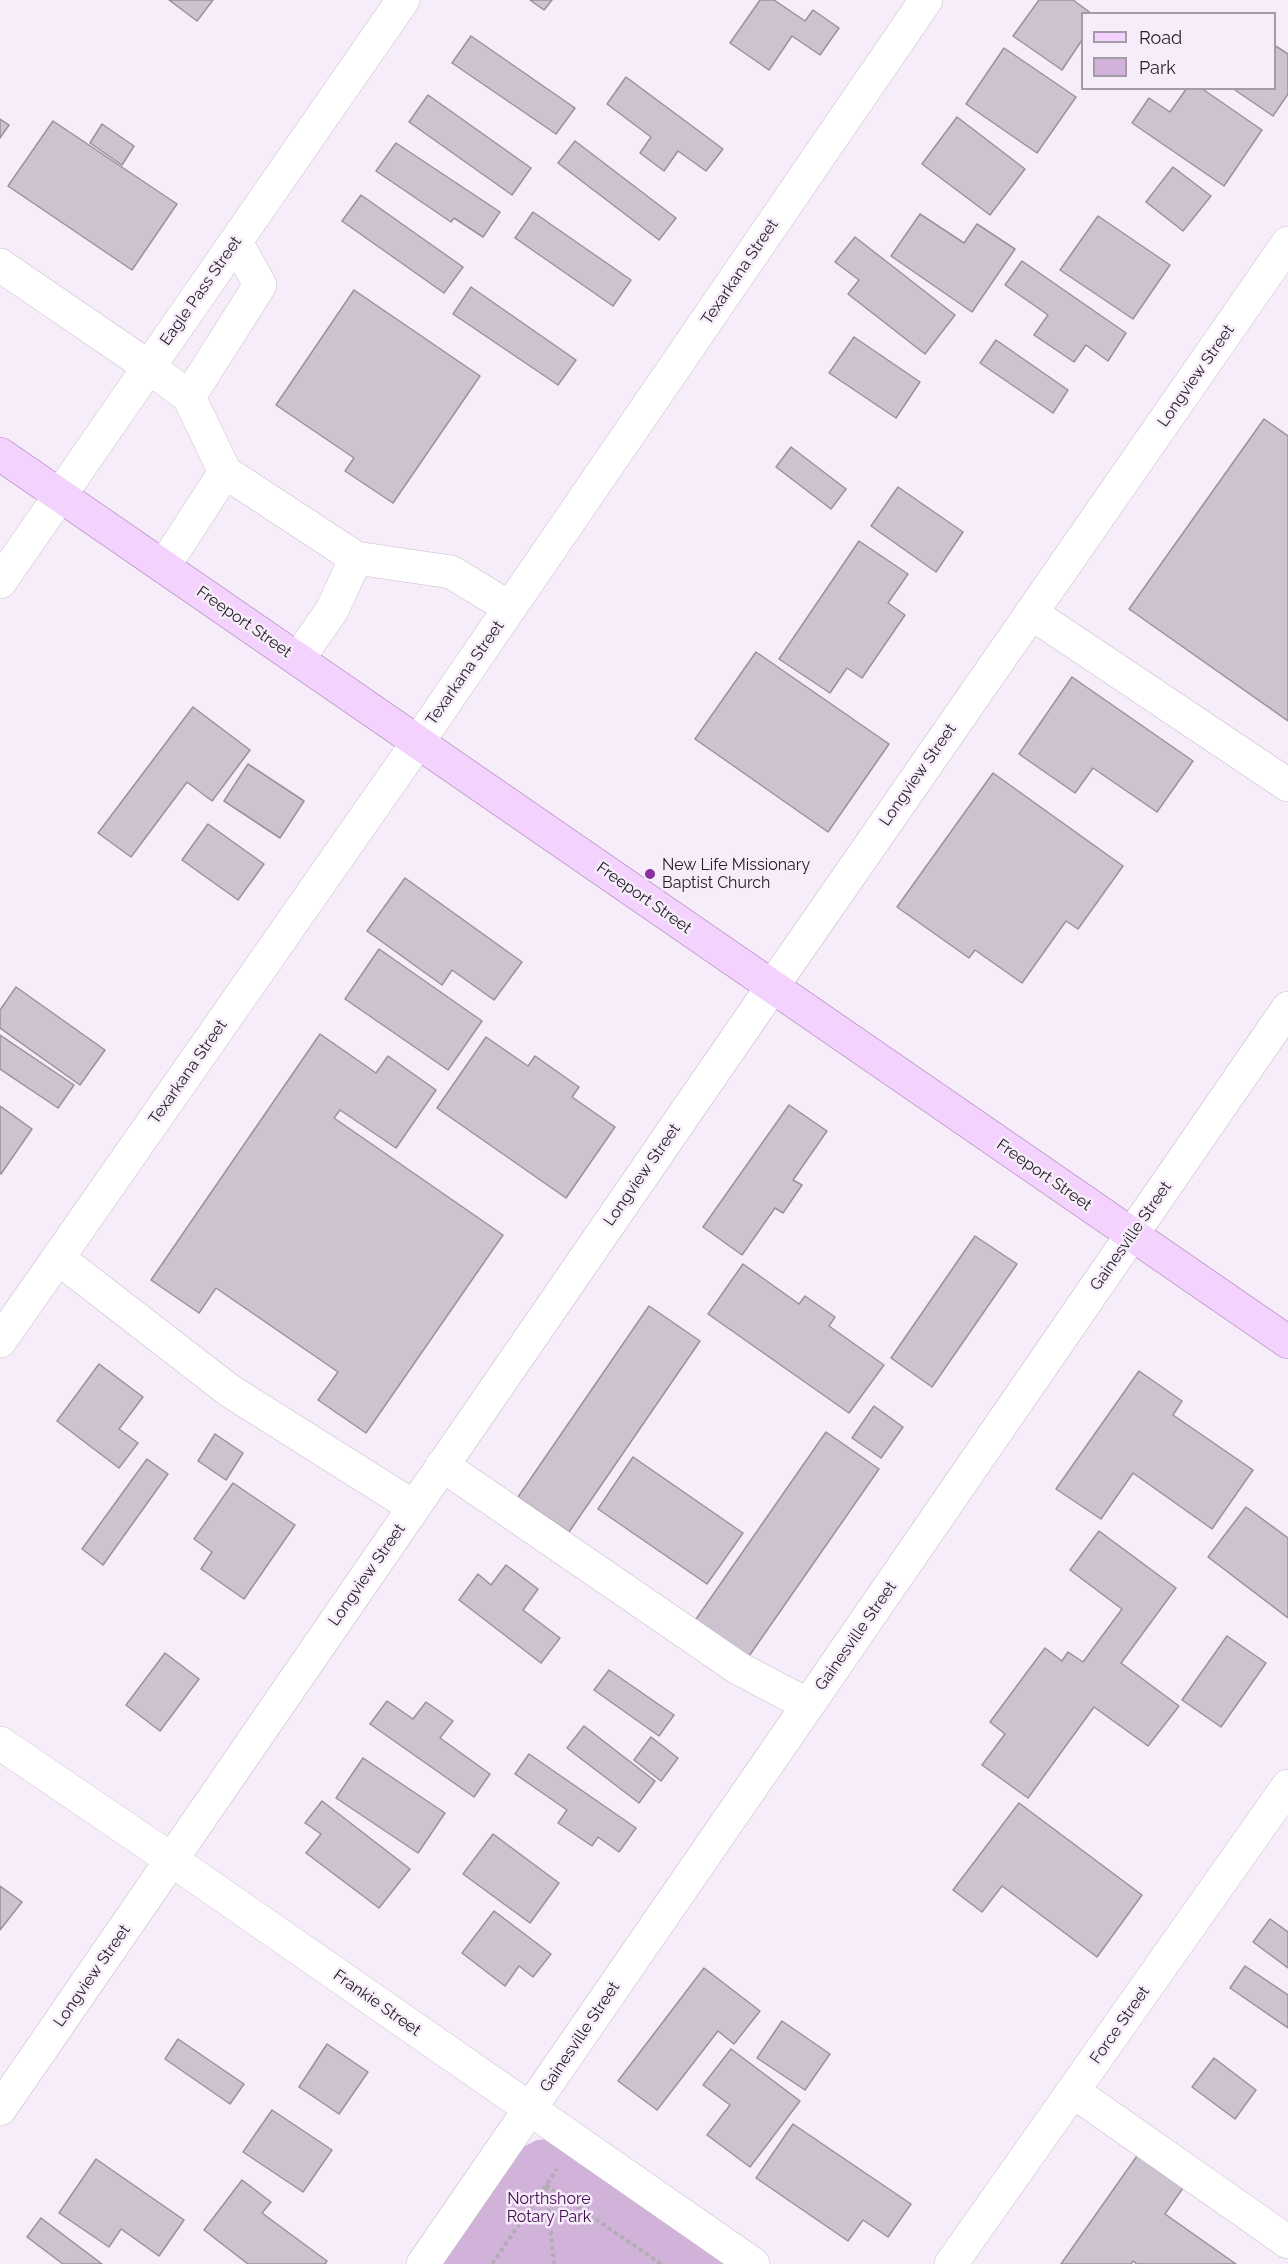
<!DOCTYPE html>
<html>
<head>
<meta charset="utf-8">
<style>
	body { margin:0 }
	#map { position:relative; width:1288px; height:2264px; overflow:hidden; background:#f7ecfa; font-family:Raleway,sans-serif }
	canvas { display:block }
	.legend { position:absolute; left:1081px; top:12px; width:195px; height:78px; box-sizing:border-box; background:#f7ecfa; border:2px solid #a39ba6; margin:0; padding:8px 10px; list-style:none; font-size:18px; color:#262227 }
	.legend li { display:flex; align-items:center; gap:12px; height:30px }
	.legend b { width:30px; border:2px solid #a39ba6 }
</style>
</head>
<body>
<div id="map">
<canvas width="1288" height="2264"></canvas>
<ul class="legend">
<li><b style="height:8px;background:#f4d2fe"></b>Road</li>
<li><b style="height:16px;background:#d1b3da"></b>Park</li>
</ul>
</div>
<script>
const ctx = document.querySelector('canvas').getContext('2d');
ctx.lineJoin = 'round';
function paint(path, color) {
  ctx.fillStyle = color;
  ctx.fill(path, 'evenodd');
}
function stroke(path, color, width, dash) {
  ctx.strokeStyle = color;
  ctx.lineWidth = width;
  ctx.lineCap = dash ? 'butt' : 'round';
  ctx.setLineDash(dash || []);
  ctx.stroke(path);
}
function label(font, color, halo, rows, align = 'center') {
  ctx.font = font + ' Raleway,sans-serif';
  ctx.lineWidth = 5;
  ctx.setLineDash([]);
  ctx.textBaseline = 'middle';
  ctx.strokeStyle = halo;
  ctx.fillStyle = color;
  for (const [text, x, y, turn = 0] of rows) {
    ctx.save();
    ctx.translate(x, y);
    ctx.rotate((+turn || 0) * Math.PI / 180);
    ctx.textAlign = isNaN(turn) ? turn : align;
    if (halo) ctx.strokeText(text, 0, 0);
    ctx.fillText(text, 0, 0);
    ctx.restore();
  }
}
paint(new Path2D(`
	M 548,2139 L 724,2264 L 443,2264 L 523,2147 L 537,2140 Z`), '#d1b3da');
const building = new Path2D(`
	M 169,0 L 213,0 L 197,21 Z
	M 530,0 L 552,0 L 544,10 Z
	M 760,0 L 774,0 L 805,21 L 813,10 L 839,28 L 820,55 L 792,36 L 769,70 L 730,43 Z
	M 1039,0 L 1073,0 L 1092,14 L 1082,14 L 1082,40 L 1062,70 L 1013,36 Z
	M 471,36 L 575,108 L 556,134 L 452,63 Z
	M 1274,45 L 1288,54 L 1288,94 L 1273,116 L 1232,88 L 1274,88 Z
	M 1004,48 L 1076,97 L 1037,153 L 966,104 Z
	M 626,77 L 723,149 L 706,171 L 678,151 L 664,171 L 640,153 L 651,137 L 607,104 Z
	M 1187,88 L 1201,88 L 1262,130 L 1224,186 L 1132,123 L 1149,98 L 1170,112 Z
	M 428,95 L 531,168 L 512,195 L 409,122 Z
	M 957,117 L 1025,169 L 990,215 L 922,164 Z
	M 0,119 L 9,125 L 0,138 Z
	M 53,121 L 177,204 L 132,270 L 8,186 Z
	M 102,124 L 134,146 L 122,165 L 90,143 Z
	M 575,141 L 676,218 L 659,240 L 558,163 Z
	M 396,143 L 500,212 L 483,237 L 454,218 L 451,222 L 376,171 Z
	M 1173,167 L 1211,196 L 1183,231 L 1146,202 Z
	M 361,195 L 463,267 L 444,293 L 342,221 Z
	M 533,212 L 631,280 L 613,306 L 515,238 Z
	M 920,214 L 964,243 L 977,224 L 1015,249 L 972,312 L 891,256 Z
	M 1098,216 L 1170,265 L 1133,319 L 1060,270 Z
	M 855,237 L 955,315 L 925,354 L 848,294 L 859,280 L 835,262 Z
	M 1022,261 L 1126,333 L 1108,361 L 1086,345 L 1074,362 L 1034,335 L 1048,315 L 1005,285 Z
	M 471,287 L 576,360 L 558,385 L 453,314 Z
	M 354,290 L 480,376 L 393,503 L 345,471 L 354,458 L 276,405 Z
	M 854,337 L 920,382 L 896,418 L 829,373 Z
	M 996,340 L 1068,390 L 1053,413 L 980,363 Z
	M 1264,419 L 1288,436 L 1288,721 L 1129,609 Z
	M 791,447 L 846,489 L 831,509 L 776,467 Z
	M 898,487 L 963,532 L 936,572 L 871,526 Z
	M 859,541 L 908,574 L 888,603 L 905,615 L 862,678 L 847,668 L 830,693 L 779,659 Z
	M 756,652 L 889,744 L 828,832 L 695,739 Z
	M 1072,677 L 1193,761 L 1157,812 L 1093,768 L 1075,793 L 1019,754 Z
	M 193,707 L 250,750 L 212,801 L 187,782 L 131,857 L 98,833 Z
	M 248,764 L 304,801 L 280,838 L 224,801 Z
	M 993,773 L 1123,866 L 1078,929 L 1066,921 L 1022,983 L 975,950 L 969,958 L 897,907 Z
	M 208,824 L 264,864 L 238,900 L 182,860 Z
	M 405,878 L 522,962 L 494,1000 L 452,970 L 442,985 L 367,931 Z
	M 379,949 L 482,1021 L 448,1070 L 345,999 Z
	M 16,987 L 105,1050 L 80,1085 L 0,1028 L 0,1010 Z
	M 320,1034 L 376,1073 L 388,1056 L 436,1090 L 396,1148 L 340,1110 L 334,1118 L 503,1235 L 366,1433 L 318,1400 L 338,1372 L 216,1288 L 199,1313 L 151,1280 Z
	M 0,1035 L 74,1085 L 58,1108 L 0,1069 Z
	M 486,1037 L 528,1066 L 535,1056 L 579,1087 L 572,1097 L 615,1127 L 566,1198 L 437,1108 Z
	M 789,1105 L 827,1131 L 793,1180 L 802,1185 L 783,1213 L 775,1208 L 742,1255 L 703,1227 Z
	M 0,1106 L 32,1129 L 1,1174 L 0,1173 Z
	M 975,1236 L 1017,1264 L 932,1387 L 891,1358 Z
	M 743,1264 L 799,1304 L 805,1296 L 835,1317 L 829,1326 L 884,1365 L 849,1413 L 708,1314 Z
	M 649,1306 L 700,1341 L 569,1532 L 518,1497 Z
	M 99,1364 L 143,1397 L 119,1429 L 138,1443 L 119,1468 L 57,1421 Z
	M 1139,1371 L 1182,1401 L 1173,1415 L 1253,1470 L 1212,1529 L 1133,1473 L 1101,1519 L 1056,1489 Z
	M 874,1406 L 903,1427 L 881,1458 L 852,1438 Z
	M 826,1432 L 879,1469 L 747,1659 L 694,1622 Z
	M 215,1434 L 243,1453 L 226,1480 L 198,1461 Z
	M 633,1457 L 743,1533 L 707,1584 L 598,1509 Z
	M 147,1459 L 168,1474 L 103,1565 L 82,1549 Z
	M 233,1483 L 295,1525 L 244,1599 L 201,1569 L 212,1552 L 194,1539 Z
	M 1246,1507 L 1288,1538 L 1288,1618 L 1208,1557 Z
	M 1099,1531 L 1176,1588 L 1121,1663 L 1179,1706 L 1148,1746 L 1094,1707 L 1028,1798 L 982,1765 L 1005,1734 L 990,1722 L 1045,1648 L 1062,1661 L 1068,1652 L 1083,1662 L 1122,1609 L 1070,1570 Z
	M 506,1565 L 538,1589 L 523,1610 L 560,1638 L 541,1663 L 459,1600 L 478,1574 L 491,1585 Z
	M 1227,1636 L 1266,1663 L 1221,1727 L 1182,1700 Z
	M 165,1653 L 199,1679 L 160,1731 L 126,1705 Z
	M 609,1670 L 674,1715 L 659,1736 L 594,1690 Z
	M 387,1701 L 413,1719 L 426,1702 L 453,1721 L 440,1738 L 490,1774 L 474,1797 L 370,1724 Z
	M 584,1726 L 655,1781 L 639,1803 L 567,1748 Z
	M 651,1737 L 678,1758 L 661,1781 L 634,1760 Z
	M 529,1754 L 636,1828 L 619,1852 L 598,1837 L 592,1846 L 558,1823 L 567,1810 L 515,1774 Z
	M 363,1758 L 445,1813 L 418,1853 L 336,1798 Z
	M 322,1801 L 410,1869 L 379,1908 L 306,1853 L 321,1834 L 305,1823 Z
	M 1019,1803 L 1142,1895 L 1097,1957 L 1002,1886 L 982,1912 L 953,1890 Z
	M 493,1834 L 559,1883 L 530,1923 L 463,1874 Z
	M 0,1886 L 22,1902 L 0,1930 Z
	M 494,1911 L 551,1954 L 533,1977 L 519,1966 L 505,1986 L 462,1953 Z
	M 1270,1919 L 1288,1932 L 1288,1968 L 1253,1942 Z
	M 1245,1966 L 1288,1995 L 1288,2028 L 1230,1988 Z
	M 704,1968 L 760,2011 L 734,2044 L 718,2031 L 657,2110 L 618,2081 Z
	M 782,2021 L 830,2054 L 805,2090 L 757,2058 Z
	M 178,2039 L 244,2084 L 230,2104 L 165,2059 Z
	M 327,2044 L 368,2072 L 339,2114 L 299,2087 Z
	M 731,2049 L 800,2101 L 750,2167 L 707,2135 L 730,2105 L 703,2085 Z
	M 1214,2058 L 1256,2090 L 1235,2119 L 1192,2087 Z
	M 272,2110 L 332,2150 L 303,2192 L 243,2152 Z
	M 793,2124 L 911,2204 L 888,2237 L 863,2220 L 848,2241 L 756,2178 Z
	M 1137,2156 L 1183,2188 L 1165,2214 L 1236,2264 L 1137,2264 L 1133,2261 L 1131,2264 L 1061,2264 Z
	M 96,2159 L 184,2220 L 159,2256 L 121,2229 L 109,2247 L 59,2213 Z
	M 242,2180 L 271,2202 L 262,2213 L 327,2261 L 325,2264 L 248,2264 L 204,2230 Z
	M 41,2218 L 102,2264 L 63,2264 L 27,2237 Z`);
paint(building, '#cdc3d0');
stroke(building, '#9b919e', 1.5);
const minor = new Path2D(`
	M 236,242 L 260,285 L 189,397 L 225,472 L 356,558 L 451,572 L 510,608
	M 0,265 L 149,367 L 189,397
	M 164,566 L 225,472
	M 0,582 L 403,0
	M 1031,613 L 1288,785
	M 298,659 L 332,610 L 356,558
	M 58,1258 L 230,1391 L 414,1507
	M 0,1341 L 418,742 L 926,0
	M 442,1465 L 738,1668 L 808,1705
	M 0,1743 L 172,1860 L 753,2264
	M 1074,2092 L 1288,2242
	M 0,2109 L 772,987 L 1288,243
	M 423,2264 L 1288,1008
	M 951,2264 L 1288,1786`);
const major = new Path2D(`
	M 0,454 L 1288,1342`);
stroke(minor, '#c8becb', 34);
stroke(major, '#a781b2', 34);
stroke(new Path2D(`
	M 546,2185 L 661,2264
	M 546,2186 L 554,2264
	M 492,2264 L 557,2169`), '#b4acb7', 4, [4.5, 3]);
stroke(minor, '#fff', 33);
stroke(major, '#f4d2fe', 33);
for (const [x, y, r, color] of [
	[650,874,6,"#88319e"]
]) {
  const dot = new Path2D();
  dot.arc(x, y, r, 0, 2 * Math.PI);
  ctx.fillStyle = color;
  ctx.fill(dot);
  stroke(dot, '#f7ecfa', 2);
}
label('16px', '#262227', '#f7ecfa', [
	["Texarkana Street",740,272,-56],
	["Eagle Pass Street",201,291,-55],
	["Longview Street",1196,376,-55],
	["Freeport Street",244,622,35],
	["Texarkana Street",465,673,-55],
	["Longview Street",918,775,-55],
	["Freeport Street",644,898,35],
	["Texarkana Street",188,1072,-55],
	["Longview Street",642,1175,-55],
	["Freeport Street",1044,1175,35],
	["Gainesville Street",1131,1236,-55],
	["Longview Street",367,1575,-55],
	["Gainesville Street",856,1636,-55],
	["Longview Street",92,1976,-55],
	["Frankie Street",377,2003,35],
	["Force Street",1120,2025,-55],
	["Gainesville Street",580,2037,-56]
]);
label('16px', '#262227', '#f7ecfa', [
	["New Life Missionary",662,865],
	["Baptist Church",662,883]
], 'left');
label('16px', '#420e4f', '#f7ecfa', [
	["Northshore",549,2199],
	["Rotary Park",549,2217]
]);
</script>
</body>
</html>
